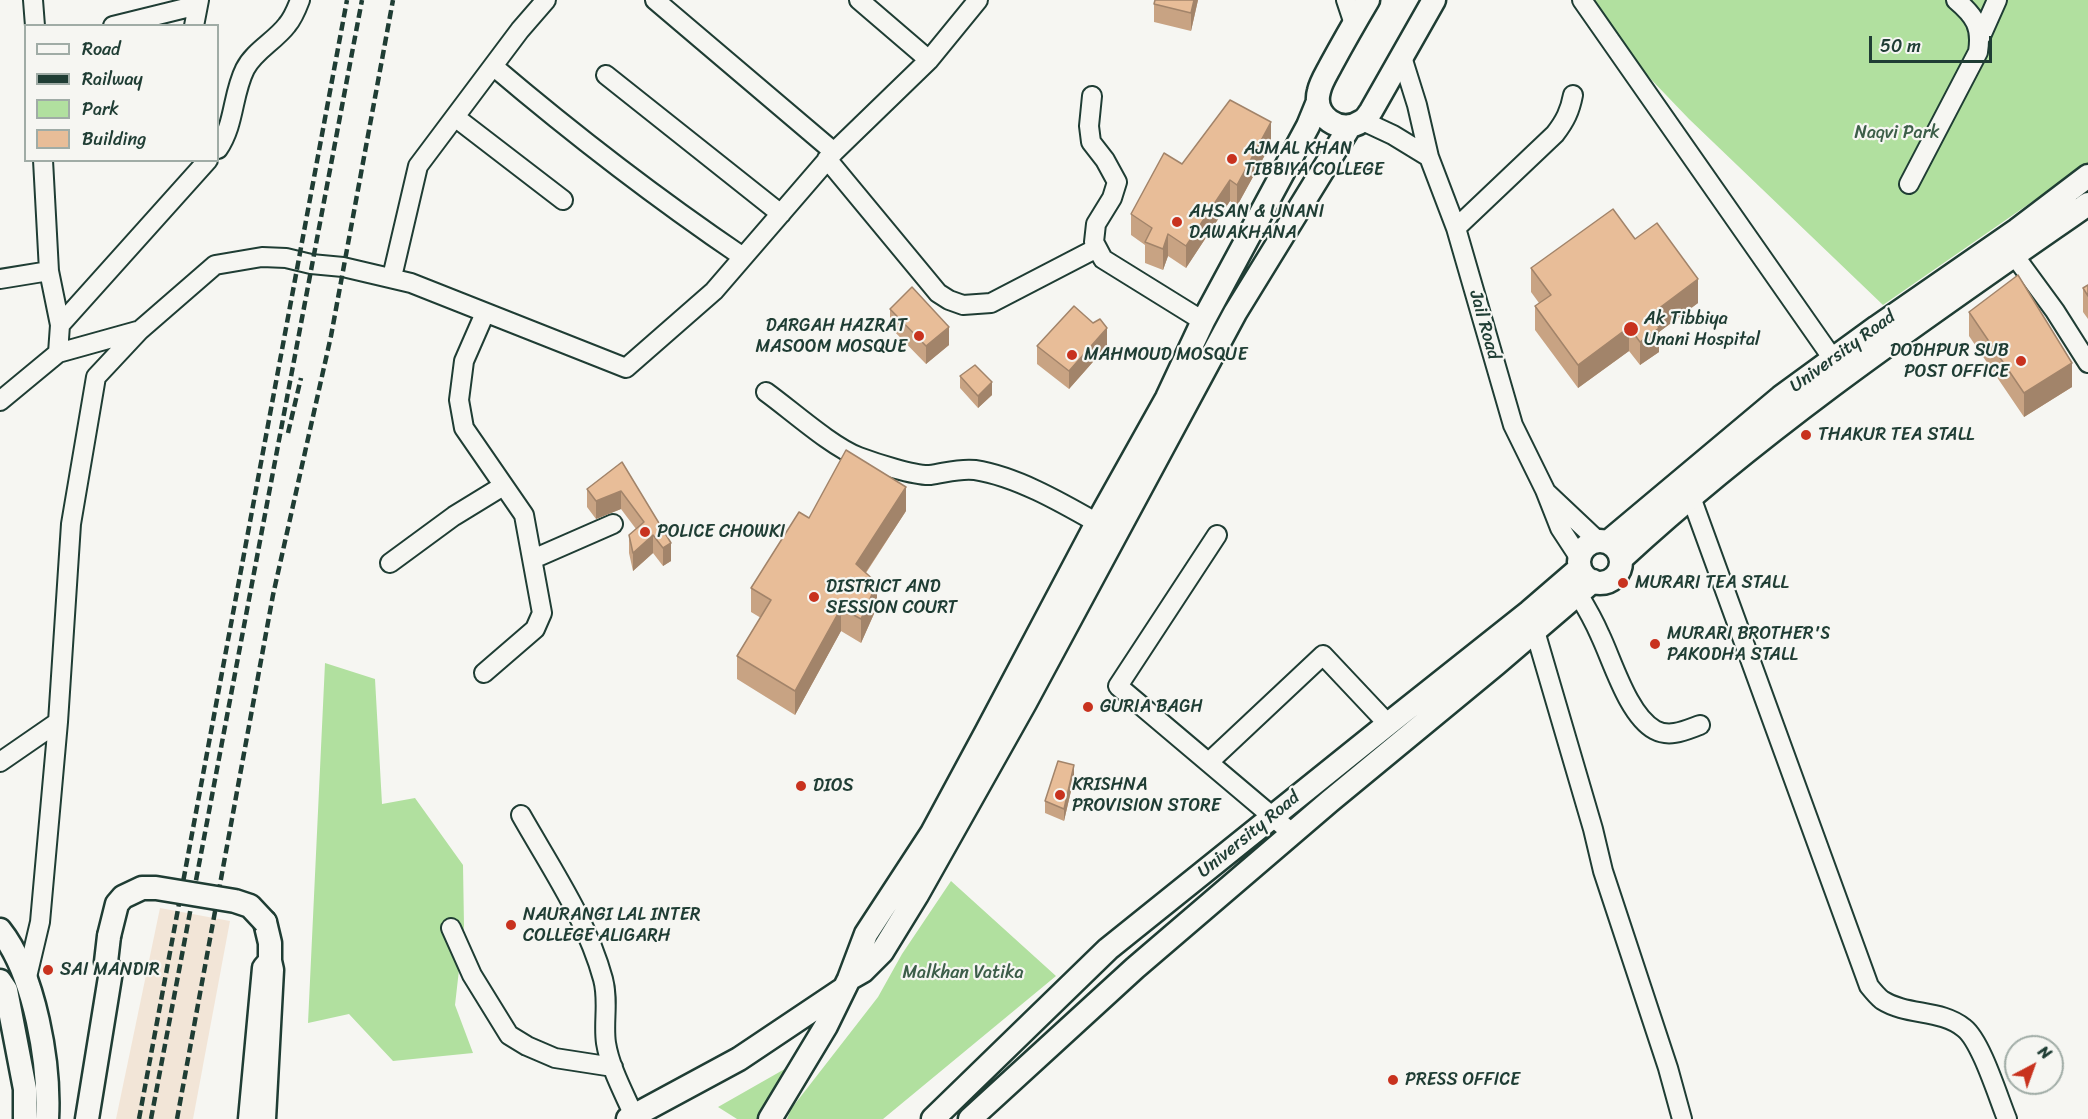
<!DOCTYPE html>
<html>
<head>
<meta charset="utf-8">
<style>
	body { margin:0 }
	#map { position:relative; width:2088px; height:1119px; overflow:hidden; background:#f6f6f2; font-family:Sriracha,sans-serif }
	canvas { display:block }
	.legend { position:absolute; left:24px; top:24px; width:195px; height:138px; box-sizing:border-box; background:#f6f6f2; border:2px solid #a0aca6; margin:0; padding:8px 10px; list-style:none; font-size:18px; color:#1f3d34 }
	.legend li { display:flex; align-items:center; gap:12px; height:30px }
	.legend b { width:30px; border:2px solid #a0aca6 }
	.north { position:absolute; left:2004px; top:1035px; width:60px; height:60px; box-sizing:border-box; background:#f6f6f2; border:2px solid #a0aca6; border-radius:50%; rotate:41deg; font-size:16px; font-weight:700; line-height:24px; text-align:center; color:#1f3d34 }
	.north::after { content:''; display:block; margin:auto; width:21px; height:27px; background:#c8321e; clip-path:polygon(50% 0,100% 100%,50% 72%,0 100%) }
	.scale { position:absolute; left:1869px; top:36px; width:123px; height:27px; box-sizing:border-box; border:3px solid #1f3d34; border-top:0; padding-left:8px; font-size:18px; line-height:21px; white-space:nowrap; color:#1f3d34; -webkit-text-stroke:4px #f6f6f2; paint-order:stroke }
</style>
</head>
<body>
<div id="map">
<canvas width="2088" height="1119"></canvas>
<ul class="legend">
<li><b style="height:8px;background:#f6f6f2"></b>Road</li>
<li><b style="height:8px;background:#1f3d34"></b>Railway</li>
<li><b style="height:16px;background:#b1e09f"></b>Park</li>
<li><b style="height:16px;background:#e8bd98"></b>Building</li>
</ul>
<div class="north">N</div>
<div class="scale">50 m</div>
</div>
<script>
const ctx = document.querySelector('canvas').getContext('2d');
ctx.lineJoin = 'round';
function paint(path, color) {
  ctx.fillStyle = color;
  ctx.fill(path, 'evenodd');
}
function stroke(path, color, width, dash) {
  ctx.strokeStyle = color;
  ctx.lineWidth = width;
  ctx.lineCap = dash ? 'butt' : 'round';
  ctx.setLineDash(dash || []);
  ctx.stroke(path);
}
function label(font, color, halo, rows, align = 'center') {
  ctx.font = font + ' Sriracha,sans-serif';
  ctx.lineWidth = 4.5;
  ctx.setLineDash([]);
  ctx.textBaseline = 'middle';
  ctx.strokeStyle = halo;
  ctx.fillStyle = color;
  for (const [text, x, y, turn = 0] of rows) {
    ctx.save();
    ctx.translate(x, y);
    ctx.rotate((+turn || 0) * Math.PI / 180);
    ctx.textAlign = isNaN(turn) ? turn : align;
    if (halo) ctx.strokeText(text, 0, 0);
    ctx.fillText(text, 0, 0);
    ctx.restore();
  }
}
paint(new Path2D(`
	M 160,908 L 230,921 L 193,1119 L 116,1119 Z`), '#f2e5d7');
paint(new Path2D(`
	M 1575,0 L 2088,0 L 2088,163 L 1883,305 L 1689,119 Z
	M 325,663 L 375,679 L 382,804 L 415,798 L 463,865 L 464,926 L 455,1005 L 473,1053 L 393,1061 L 349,1014 L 308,1023 Z
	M 951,881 L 1056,976 L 883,1119 L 787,1119 L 791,1109 L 878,997 L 902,954 Z
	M 790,1066 L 766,1119 L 737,1119 L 718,1107 Z`), '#b1e09f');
const minor = new Path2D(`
	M 33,0 L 35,26
	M 655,0 L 834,152
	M 859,0 L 929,60
	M 1346,0 L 1354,24
	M 1582,0 L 1833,359
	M 113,26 L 198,5
	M 194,26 L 199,0
	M 1981,36 L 1997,0
	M 1402,57 L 1417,105 L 1429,157 L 1456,228 L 1513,425 L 1545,490 L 1560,528 L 1579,557
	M 493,66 C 573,134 656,198 743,257
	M 606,75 L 781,214
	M 1092,96 L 1089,126 L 1091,142 L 1105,160 L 1117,182 L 1112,198 L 1096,224 L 1094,242 L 1103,259 L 1203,321
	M 455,117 L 563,200
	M 1363,121 L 1393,135 L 1429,157
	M 218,149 C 235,124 232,95 245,69 C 254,51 275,41 287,25 C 293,18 297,8 300,0
	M 827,159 L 938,293 L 949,300 L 963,305 L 991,303 L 1097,248
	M 1909,184 L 1978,52 C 1982,27 1975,16 1956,0
	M 1456,228 L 1555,134 C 1565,121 1570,111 1573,95
	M 2014,255 L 2055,311 L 2088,363
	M 392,277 L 418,166 L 520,30 L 546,0
	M 0,279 L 49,271
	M 60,325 L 208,160
	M 58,353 L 137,331
	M 766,392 C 791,410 832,447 859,457 C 875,463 915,476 930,475 C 945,473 960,468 975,470 C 1020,477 1069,507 1108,529
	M 0,401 L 58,353 L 60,325 L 49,271 L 43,160
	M 1546,492 L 1598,541
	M 1691,497 L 1869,986 C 1873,991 1877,996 1882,1000 C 1907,1016 1941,1009 1964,1028 C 1981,1041 1998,1097 2007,1119
	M 1217,535 L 1118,686 L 1292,833
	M 533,559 L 613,524
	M 390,563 L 454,516 L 503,486
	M 1578,594 C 1586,607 1594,621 1600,635 C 1613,662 1628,715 1655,730 C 1670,738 1686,730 1700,725
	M 1535,631 L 1593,829 L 1603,871 L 1668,1068 L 1682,1119
	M 484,673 L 535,629 L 542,613 L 524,515 L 464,428 L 459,400 L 464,361 L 485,313
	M 0,762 L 58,722
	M 1209,762 L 1323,655 L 1388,724
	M 521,815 C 551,868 587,920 603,979 C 609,1001 603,1022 606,1043 C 610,1068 624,1093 634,1116
	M 451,928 L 472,975 L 509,1035 L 527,1046 L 555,1058 L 613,1067
	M 27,977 L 40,922 L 58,722 L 71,524 L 96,377 L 139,331 L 215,265 L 262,257 L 286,258 L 311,264 L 343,267 L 411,283 L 626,368 L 714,291 L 834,152 L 929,60 L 978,0`);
const major = new Path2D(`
	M 1368,0 C 1355,22 1343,43 1331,65 C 1327,73 1321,82 1319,91 C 1312,116 1340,136 1362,121 C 1366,119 1369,114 1371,111 L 1434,0
	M1579 562a21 21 0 1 1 42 0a21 21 0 1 1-42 0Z
	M 1608,542 L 1781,397 L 1877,327 L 2017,230 L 2088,176
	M 1621,559 C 1765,426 1927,316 2088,204
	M 265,922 L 270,943 L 270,961
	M 0,930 C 35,974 50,1064 47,1119
	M 849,979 L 863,971 L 882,952 L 917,895 L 1025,703 L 1235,313 L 1350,126
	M 0,981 L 6,990 L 25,1089 L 25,1119
	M 87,1119 L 111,971 L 106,962 L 109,936
	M 250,1119 L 264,968 L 270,961 L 272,970 L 264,1119
	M 628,1119 L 739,1059 L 842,990
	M 770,1119 L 826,1026 L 849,979 L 866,934 L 932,833 L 987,731 L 1097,523 L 1167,398 L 1203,321 L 1308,126 L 1317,104
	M 933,1119 L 1108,949 L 1388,724 L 1529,612 L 1580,568
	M 970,1119 L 1135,968 L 1330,801 L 1496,664 L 1593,581`);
stroke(minor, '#1f3d34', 22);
stroke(major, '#1f3d34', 27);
stroke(minor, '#f6f6f2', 18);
stroke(major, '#f6f6f2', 22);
stroke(new Path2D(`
	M 288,433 L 301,378
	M 139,1119 L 347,0
	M 151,1119 L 362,0
	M 177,1119 L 273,595 L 331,336 L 393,0`), '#1f3d34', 4.5, [9, 4.5]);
const majorBridge = new Path2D(`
	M 109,936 L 117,904 L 123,897 L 142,888 L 156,888 L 235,901 L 250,906 L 265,922`);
stroke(majorBridge, '#1f3d34', 27, []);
stroke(majorBridge, '#f6f6f2', 22);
paint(new Path2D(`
	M 1198,0 L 1191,31 L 1154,22 L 1154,4 Z
	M 1271,144 L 1237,206 L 1230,201 L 1186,268 L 1168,256 L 1163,270 L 1145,263 L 1145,245 L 1131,235 L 1131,214 L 1182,164 Z
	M 1635,239 L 1698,303 L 1659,332 L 1659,352 L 1640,365 L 1629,351 L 1578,388 L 1535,330 L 1535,306 L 1539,303 L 1531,292 L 1531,268 Z
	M 2088,285 L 2088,319 L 2083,312 L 2083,288 Z
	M 890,309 L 949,345 L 926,364 L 890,327 Z
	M 1969,312 L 2072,387 L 2024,417 L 1969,336 Z
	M 1093,323 L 1107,346 L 1069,389 L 1037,364 L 1037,346 Z
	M 960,376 L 992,395 L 978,408 L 960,388 Z
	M 622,462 L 671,561 L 663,566 L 653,553 L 633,571 L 629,553 L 629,535 L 636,529 L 621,509 L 596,519 L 587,507 L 587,489 Z
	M 906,511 L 866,573 L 877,607 L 861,643 L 841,631 L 795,715 L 737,679 L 737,656 L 761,618 L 751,612 L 751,588 Z
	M 1074,778 L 1064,821 L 1045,813 L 1045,801 Z`), '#c8a383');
paint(new Path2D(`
	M 1194,0 L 1198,0 L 1191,31 L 1191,13 Z
	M 1271,122 L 1271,144 L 1237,206 L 1237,185 Z
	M 1230,180 L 1230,201 L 1186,268 L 1186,246 Z
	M 1168,234 L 1168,256 L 1163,270 L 1163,249 Z
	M 1698,279 L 1698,303 L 1659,332 L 1659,352 L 1640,365 L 1640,342 L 1650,315 Z
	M 949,327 L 949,345 L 926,364 L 926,346 Z
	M 1629,327 L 1629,351 L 1578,388 L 1578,365 Z
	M 1107,328 L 1107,346 L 1069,389 L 1069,371 Z
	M 2072,363 L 2072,387 L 2024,417 L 2024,393 Z
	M 992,382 L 992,395 L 978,408 L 978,396 Z
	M 906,487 L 906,511 L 856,587 L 856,564 Z
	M 621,491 L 621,509 L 596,519 L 596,501 Z
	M 653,535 L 653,553 L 633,571 L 633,553 Z
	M 671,543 L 671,561 L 663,566 L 663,548 Z
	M 877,583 L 877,607 L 861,643 L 861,619 Z
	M 841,608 L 841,631 L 795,715 L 795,691 Z
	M 1074,765 L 1074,778 L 1064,821 L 1064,809 Z`), '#a2846a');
const building = new Path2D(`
	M 1155,0 L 1194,0 L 1191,13 L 1154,4 Z
	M 1230,100 L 1271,122 L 1237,185 L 1230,180 L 1186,246 L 1168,234 L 1163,249 L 1145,242 L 1152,228 L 1131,214 L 1164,153 L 1182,164 Z
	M 1613,209 L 1635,239 L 1657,223 L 1698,279 L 1650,315 L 1659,328 L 1640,342 L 1629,327 L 1578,365 L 1535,306 L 1551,295 L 1531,268 Z
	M 2018,275 L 2072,363 L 2024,393 L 1969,312 Z
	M 2088,285 L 2088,296 L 2083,288 Z
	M 912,287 L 949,327 L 926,346 L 890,309 Z
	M 1074,306 L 1093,323 L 1100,319 L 1107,328 L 1069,371 L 1037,346 Z
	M 975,365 L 992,382 L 978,396 L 960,376 Z
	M 846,450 L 906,487 L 856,564 L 877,583 L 861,619 L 841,608 L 795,691 L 737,656 L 771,600 L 751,588 L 799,512 L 809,518 Z
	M 622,462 L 671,543 L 663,548 L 653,535 L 633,553 L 629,535 L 644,522 L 621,491 L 596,501 L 587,489 Z
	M 1058,761 L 1074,765 L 1064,809 L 1045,801 Z`);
paint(building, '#e8bd98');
stroke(building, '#a2846a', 1.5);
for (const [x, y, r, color] of [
	[1232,159,6,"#c8321e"],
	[1177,222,6,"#c8321e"],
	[1631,329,8,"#c8321e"],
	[919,336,6,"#c8321e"],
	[1072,355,6,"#c8321e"],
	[2021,361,6,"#c8321e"],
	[1806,435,6,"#c8321e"],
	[645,532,6,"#c8321e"],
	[1623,583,6,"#c8321e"],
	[814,597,6,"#c8321e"],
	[1655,644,6,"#c8321e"],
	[1088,707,6,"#c8321e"],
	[801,786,6,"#c8321e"],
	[1060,795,6,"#c8321e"],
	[511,925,6,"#c8321e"],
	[48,970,6,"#c8321e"],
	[1393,1080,6,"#c8321e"]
]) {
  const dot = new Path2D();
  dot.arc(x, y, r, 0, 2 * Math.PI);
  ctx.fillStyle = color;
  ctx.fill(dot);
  stroke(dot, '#f6f6f2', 2);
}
label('18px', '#3c5e49', '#f6f6f2', [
	["Naqvi Park",1897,133],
	["Malkhan Vatika",963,973]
]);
label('18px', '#1f3d34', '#f6f6f2', [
	["AJMAL KHAN",1244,149],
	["TIBBIYA COLLEGE",1244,170],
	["AHSAN & UNANI",1189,212],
	["DAWAKHANA",1189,233],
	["Ak Tibbiya",1644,319],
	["Unani Hospital",1644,340],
	["DARGAH HAZRAT",907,326,"right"],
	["MASOOM MOSQUE",907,347,"right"],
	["DODHPUR SUB",2009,351,"right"],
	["POST OFFICE",2009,372,"right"],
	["MAHMOUD MOSQUE",1084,355],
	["THAKUR TEA STALL",1818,435],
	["POLICE CHOWKI",657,532],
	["MURARI TEA STALL",1635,583],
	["DISTRICT AND",826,587],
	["SESSION COURT",826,608],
	["MURARI BROTHER'S",1667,634],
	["PAKODHA STALL",1667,655],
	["GURIA BAGH",1100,707],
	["KRISHNA",1072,785],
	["PROVISION STORE",1072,806],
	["DIOS",813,786],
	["NAURANGI LAL INTER",523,915],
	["COLLEGE ALIGARH",523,936],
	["SAI MANDIR",60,970],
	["PRESS OFFICE",1405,1080]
], 'left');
label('18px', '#1f3d34', '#f6f6f2', [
	["Jail Road",1484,325,74],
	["University Road",1843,352,-36],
	["University Road",1249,835,-39]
]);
</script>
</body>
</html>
